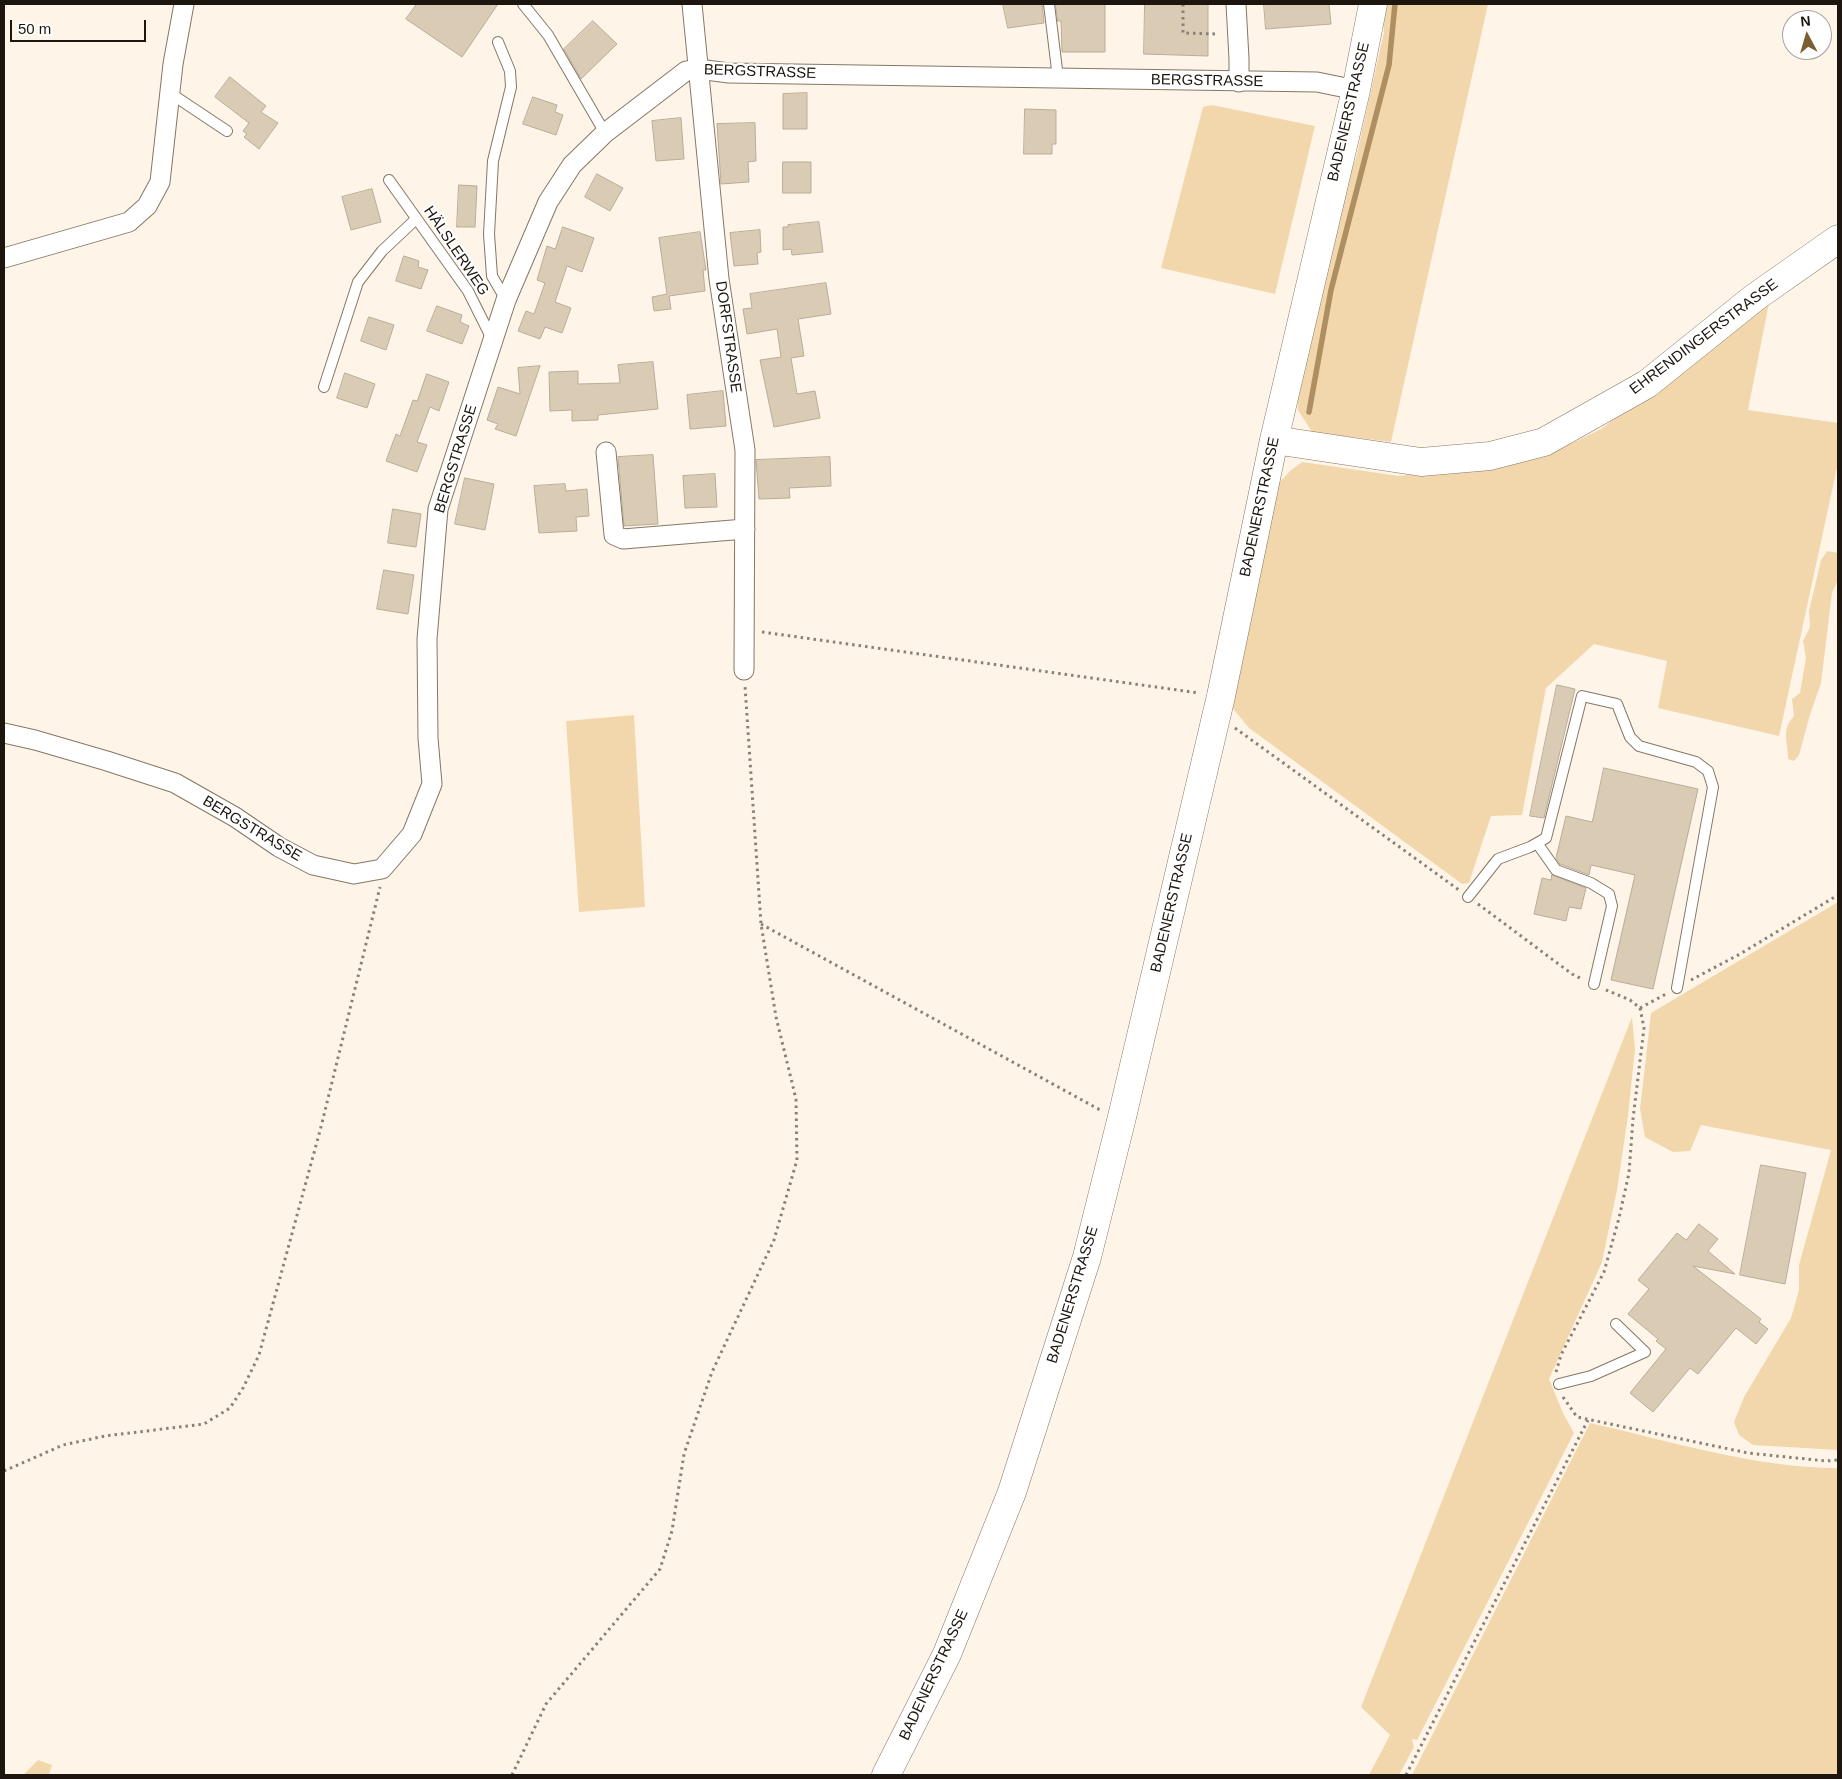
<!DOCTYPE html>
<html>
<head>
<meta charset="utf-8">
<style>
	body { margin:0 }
	#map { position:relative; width:1842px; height:1779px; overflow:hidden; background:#fef5e8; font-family:Helvetica,sans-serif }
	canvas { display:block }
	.frame { position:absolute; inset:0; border:5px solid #1c160e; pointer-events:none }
	.north { position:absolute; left:1782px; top:10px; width:50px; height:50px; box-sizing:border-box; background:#fff; border:1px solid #a4a29f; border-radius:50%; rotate:354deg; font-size:14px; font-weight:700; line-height:20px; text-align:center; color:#1c160e }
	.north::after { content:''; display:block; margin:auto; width:18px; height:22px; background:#7b5f32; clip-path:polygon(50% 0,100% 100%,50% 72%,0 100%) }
	.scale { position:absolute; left:10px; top:20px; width:136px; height:22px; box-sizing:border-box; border:2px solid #1c160e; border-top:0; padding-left:6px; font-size:15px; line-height:18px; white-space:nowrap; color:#1c160e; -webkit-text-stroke:4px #fff; paint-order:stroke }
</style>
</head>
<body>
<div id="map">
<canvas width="1842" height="1779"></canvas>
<div class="frame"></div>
<div class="north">N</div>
<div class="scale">50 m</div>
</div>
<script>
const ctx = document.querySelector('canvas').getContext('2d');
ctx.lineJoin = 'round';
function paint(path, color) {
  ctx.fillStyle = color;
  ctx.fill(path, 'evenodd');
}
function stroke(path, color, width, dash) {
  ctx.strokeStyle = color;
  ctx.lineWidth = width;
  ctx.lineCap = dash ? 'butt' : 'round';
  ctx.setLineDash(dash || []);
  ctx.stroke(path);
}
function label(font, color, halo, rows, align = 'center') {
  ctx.font = font + ' Helvetica,sans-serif';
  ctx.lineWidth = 4.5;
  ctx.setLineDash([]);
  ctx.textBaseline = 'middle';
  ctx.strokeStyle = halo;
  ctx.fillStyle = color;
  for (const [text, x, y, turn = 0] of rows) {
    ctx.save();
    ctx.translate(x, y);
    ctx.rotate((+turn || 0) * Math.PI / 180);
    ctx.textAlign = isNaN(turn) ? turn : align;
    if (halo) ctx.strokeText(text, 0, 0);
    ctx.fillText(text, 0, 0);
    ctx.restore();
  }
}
paint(new Path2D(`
	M 1382,4 L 1488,4 L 1391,442 L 1312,432 L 1298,410 L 1296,383 L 1339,196 L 1356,158 L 1384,32 Z
	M 1212,105 L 1315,126 L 1275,294 L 1161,268 L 1203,107 Z
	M 1769,303 L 1748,410 L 1838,423 L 1838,463 L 1779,736 L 1658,708 L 1667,661 L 1594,644 L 1546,688 L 1522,815 L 1491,816 L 1469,883 L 1462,884 L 1249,728 L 1230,705 L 1277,485 L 1290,471 L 1302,462 L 1399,476 L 1544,457 L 1601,429 Z
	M 1827,551 L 1838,553 L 1838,557 L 1837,582 L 1832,593 L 1821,683 L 1810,715 L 1799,755 L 1794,761 L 1788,759 C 1788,742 1781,729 1794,716 L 1792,699 L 1800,693 L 1806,658 L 1803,641 L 1810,627 L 1809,611 L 1821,560 Z
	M 634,715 L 645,907 L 579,912 L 566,721 Z
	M 1838,902 L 1838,1450 L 1753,1445 L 1739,1435 L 1734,1422 L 1744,1397 L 1791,1318 L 1799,1290 L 1799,1265 L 1831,1150 L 1701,1125 L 1690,1151 L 1673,1152 L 1645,1137 L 1640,1109 L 1651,1013 Z
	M 1632,1017 L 1635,1049 L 1628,1116 L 1617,1190 L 1602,1262 L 1549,1379 L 1563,1413 L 1574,1433 L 1417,1740 L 1412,1739 L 1414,1747 L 1399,1775 L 1369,1775 L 1390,1735 L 1361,1707 Z
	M 1590,1423 C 1670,1441 1756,1468 1838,1468 L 1838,1775 L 1412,1775 Z
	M 38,1760 L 52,1765 L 49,1775 L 23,1775 Z`), '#f3d7ac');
stroke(new Path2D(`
	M 1309,412 L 1331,290 L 1389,65 L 1395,4`), '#ae8f61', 5.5);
const building = new Path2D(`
	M 417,4 L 498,4 L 462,57 L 406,19 Z
	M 1003,4 L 1042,4 L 1044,23 L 1008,28 Z
	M 1056,4 L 1105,4 L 1105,52 L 1062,52 L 1061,21 L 1058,21 Z
	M 1145,4 L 1208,4 L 1208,56 L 1144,54 Z
	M 1264,4 L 1329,4 L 1331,24 L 1266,29 Z
	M 593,21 L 617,44 L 581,79 L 564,49 Z
	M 230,77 L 266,106 L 261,112 L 278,123 L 259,149 L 244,137 L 247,134 L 243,131 L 249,123 L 215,97 Z
	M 807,93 L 807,129 L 783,129 L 783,94 Z
	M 533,97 L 557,105 L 555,112 L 563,115 L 556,135 L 523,124 Z
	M 1025,109 L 1056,110 L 1056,144 L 1052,144 L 1052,154 L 1024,154 Z
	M 681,118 L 684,159 L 656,161 L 652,121 Z
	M 755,123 L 756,161 L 748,162 L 749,182 L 721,184 L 717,124 Z
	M 783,162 L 811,162 L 811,193 L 783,193 Z
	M 597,174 L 623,188 L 610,211 L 585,197 Z
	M 459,185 L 477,186 L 475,227 L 457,227 Z
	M 372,189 L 381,222 L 351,230 L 342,197 Z
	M 819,222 L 823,252 L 792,255 L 791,249 L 783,250 L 783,227 L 788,227 L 788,225 Z
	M 563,227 L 594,238 L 582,272 L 567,266 L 555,302 L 571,308 L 562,333 L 545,327 L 540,339 L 518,331 L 526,311 L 534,314 L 545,283 L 537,280 L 547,246 L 555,249 Z
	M 760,230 L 761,252 L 757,253 L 758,264 L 734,266 L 730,233 Z
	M 700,232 L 706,270 L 703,270 L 705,291 L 669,296 L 671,309 L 654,311 L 652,297 L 667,294 L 659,238 Z
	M 404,256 L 419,261 L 418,267 L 428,270 L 421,289 L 396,281 Z
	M 826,283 L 831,314 L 798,319 L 804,356 L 791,358 L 797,394 L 815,391 L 820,418 L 774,427 L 760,360 L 781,357 L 777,329 L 747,334 L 743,309 L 752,308 L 750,294 Z
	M 437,306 L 462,315 L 460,322 L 469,326 L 462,344 L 427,331 Z
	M 369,317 L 394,325 L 386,350 L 361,341 Z
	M 653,362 L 658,409 L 598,415 L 598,420 L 572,421 L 572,410 L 550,411 L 549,372 L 578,371 L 578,384 L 620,383 L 618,365 Z
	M 540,366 L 516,436 L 495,429 L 498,424 L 487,420 L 498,387 L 520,394 L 518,368 Z
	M 345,373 L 375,384 L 367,408 L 337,398 Z
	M 427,374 L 449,382 L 439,411 L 430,407 L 417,442 L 427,445 L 417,472 L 386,461 L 396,434 L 400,436 L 413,400 L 417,401 Z
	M 723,391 L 726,426 L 690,429 L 687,395 Z
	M 653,455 L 658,524 L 624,526 L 618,457 Z
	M 830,457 L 831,486 L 789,488 L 790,498 L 759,499 L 756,460 Z
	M 715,474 L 717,507 L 685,508 L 683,476 Z
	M 465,478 L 494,484 L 485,530 L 455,524 Z
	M 565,484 L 566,491 L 587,489 L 589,516 L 576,517 L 577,531 L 539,533 L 534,486 Z
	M 393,509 L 421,514 L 416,547 L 388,543 Z
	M 384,570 L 414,575 L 408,614 L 377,609 Z
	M 1557,685 L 1575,689 L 1544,818 L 1530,816 Z
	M 1604,768 L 1698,789 L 1653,989 L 1611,980 L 1635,875 L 1591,865 L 1589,875 L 1560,864 L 1556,858 L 1566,816 L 1592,822 Z
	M 1552,875 L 1586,888 L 1581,909 L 1569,907 L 1566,921 L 1534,914 L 1542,878 L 1551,880 Z
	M 1761,1165 L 1806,1173 L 1785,1284 L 1740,1275 Z
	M 1699,1224 L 1718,1239 L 1708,1251 L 1735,1274 L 1693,1266 L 1761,1319 L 1759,1322 L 1768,1329 L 1756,1344 L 1736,1328 L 1698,1374 L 1690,1368 L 1653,1412 L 1630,1393 L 1666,1349 L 1656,1341 L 1658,1339 L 1628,1314 L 1649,1289 L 1638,1280 L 1677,1233 L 1686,1240 Z`);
paint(building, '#dacbb5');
stroke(building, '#baac97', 1);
const lane = new Path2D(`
	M 523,4 L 548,35 L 605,133
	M 1049,4 L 1058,78
	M 498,42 L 510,71 L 511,87 L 493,161 L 489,234 L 492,276 L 506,300
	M 170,93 L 227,131
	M 389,180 L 468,291 L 493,341
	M 324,387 L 358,282 L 382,251 L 416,219
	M 1537,843 L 1556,870 L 1591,883 L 1609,894 L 1612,906 L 1594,984
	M 1468,897 L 1498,859 L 1530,847 L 1546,838 L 1582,696 L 1617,704 L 1630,737 L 1639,746 L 1696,762 L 1708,771 L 1713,787 L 1677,988
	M 1559,1384 L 1591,1376 L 1645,1352 L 1616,1324`);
const street = new Path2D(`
	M 692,4 L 719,279 L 745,450 L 744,670
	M 1236,4 L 1239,59 L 1239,82
	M 4,258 L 129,222 L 147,206 L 160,182 L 173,64 L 184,4
	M 606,452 L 614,535 L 623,539 L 745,529
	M 4,733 L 35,740 L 107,761 L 175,783 L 235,817 L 279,847 L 313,865 L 354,874 L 382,869 L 412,834 L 432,784 L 428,738 L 427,639 L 438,509 L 506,300 L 548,202 L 572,165 L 605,133 L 686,71 L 698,69 L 729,73 L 1317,82 L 1356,90`);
const secondary = new Path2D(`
	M 1274,440 L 1421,462 L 1490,456 L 1544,442 L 1647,384 L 1754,298 L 1838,239
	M 886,1775 L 947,1654 L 1012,1492 L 1087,1257 L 1121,1121 L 1221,696 L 1274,440 L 1356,90 L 1373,4`);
stroke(lane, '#857763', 12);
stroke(street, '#857763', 21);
stroke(secondary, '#857763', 29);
stroke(new Path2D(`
	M 1183,4 L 1183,33 L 1219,34
	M 762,632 L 1199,693
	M 1235,728 L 1459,890
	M 1478,904 L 1572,974 L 1582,979
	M 761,924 L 1102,1111
	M 1691,980 L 1740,954 L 1838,895
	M 1640,1008 L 1666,994
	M 1556,1372 L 1561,1355 L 1604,1272 L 1619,1218 L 1629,1173 L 1633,1119 L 1644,1028 L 1640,1008 L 1630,1000 L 1606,990
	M 1563,1397 L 1577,1417 L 1748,1453 L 1826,1461 L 1838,1460
	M 4,1471 L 63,1445 L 105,1436 L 204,1424 L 230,1408 L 243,1388 L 259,1355 L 321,1127 L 380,887
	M 512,1775 L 546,1704 L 660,1569 L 672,1531 L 684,1454 L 712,1372 L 774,1240 L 797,1160 L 796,1099 L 776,1017 L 761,924 L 745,686
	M 1406,1775 L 1588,1420`), '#898177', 3, [2.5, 4]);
stroke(lane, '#fff', 10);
stroke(street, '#fff', 19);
stroke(secondary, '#fff', 28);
label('15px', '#1c160e', '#fff', [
	["BERGSTRASSE",760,72,2],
	["BERGSTRASSE",1207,81,1],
	["BADENERSTRASSE",1349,112,-77],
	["HÄLSLERWEG",456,251,56],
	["DORFSTRASSE",728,337,82],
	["EHRENDINGERSTRASSE",1704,337,-37],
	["BERGSTRASSE",456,459,-73],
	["BADENERSTRASSE",1260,507,-78],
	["BERGSTRASSE",252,829,31],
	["BADENERSTRASSE",1172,903,-77],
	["BADENERSTRASSE",1073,1295,-73],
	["BADENERSTRASSE",934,1675,-65]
]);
</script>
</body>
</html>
